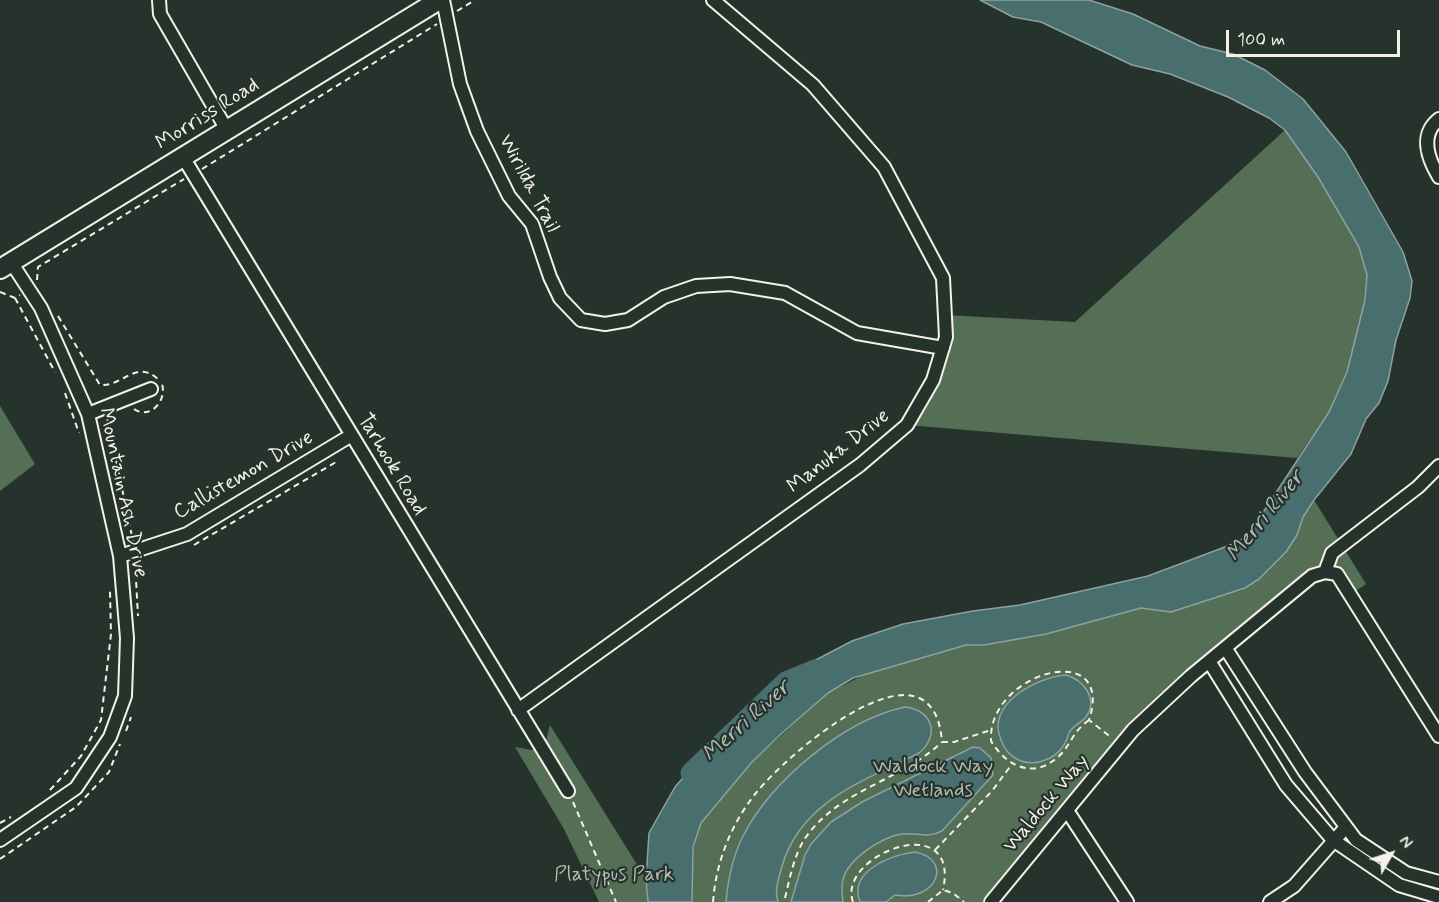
<!DOCTYPE html>
<html>
<head>
<meta charset="utf-8">
<style>
	body { margin:0 }
	#map { position:relative; width:1439px; height:902px; overflow:hidden; background:#26332d; font-family:Mynerve,sans-serif }
	canvas { display:block }
	.north { position:absolute; left:1361px; top:824px; width:60px; height:60px; -webkit-text-stroke:4px #26332d; paint-order:stroke; rotate:51deg; font-size:16px; font-weight:700; line-height:24px; text-align:center; color:#f4f1e8 }
	.north::after { content:''; display:block; margin:auto; width:21px; height:27px; background:#f4f1e8; clip-path:polygon(50% 0,100% 100%,50% 72%,0 100%) }
	.scale { position:absolute; left:1226px; top:30px; width:174px; height:27px; box-sizing:border-box; border:3px solid #f4f1e8; border-top:0; padding-left:8px; font-size:18px; line-height:21px; white-space:nowrap; color:#f4f1e8; -webkit-text-stroke:4px #26332d; paint-order:stroke }
</style>
</head>
<body>
<div id="map">
<canvas width="1439" height="902"></canvas>
<div class="north">N</div>
<div class="scale">100 m</div>
</div>
<script>
const ctx = document.querySelector('canvas').getContext('2d');
ctx.lineJoin = 'round';
function paint(path, color) {
  ctx.fillStyle = color;
  ctx.fill(path, 'evenodd');
}
function stroke(path, color, width, dash) {
  ctx.strokeStyle = color;
  ctx.lineWidth = width;
  ctx.lineCap = dash ? 'butt' : 'round';
  ctx.setLineDash(dash || []);
  ctx.stroke(path);
}
function label(font, color, halo, rows, align = 'center') {
  ctx.font = font + ' Mynerve,sans-serif';
  ctx.lineWidth = 4.5;
  ctx.setLineDash([]);
  ctx.textBaseline = 'middle';
  ctx.strokeStyle = halo;
  ctx.fillStyle = color;
  for (const [text, x, y, turn = 0] of rows) {
    ctx.save();
    ctx.translate(x, y);
    ctx.rotate((+turn || 0) * Math.PI / 180);
    ctx.textAlign = isNaN(turn) ? turn : align;
    if (halo) ctx.strokeText(text, 0, 0);
    ctx.fillText(text, 0, 0);
    ctx.restore();
  }
}
paint(new Path2D(`
	M 1285,130 L 1318,177 L 1359,247 L 1367,275 L 1365,300 L 1347,372 L 1329,412 L 1297,458 L 907,425 L 933,380 L 945,315 L 1075,322 Z
	M 0,406 L 35,464 L 0,491 Z
	M 1314,500 L 1366,584 L 1350,595 L 1325,572 L 1133,730 L 991,902 L 692,902 L 693,847 L 701,823 L 752,762 L 828,693 L 870,672 L 966,645 L 984,645 L 1046,634 L 1141,607 L 1182,608 L 1211,599 L 1259,579 L 1297,535 L 1303,517 Z
	M 550,725 L 646,879 L 648,902 L 599,902 L 564,829 L 515,747 L 532,750 L 546,741 Z`), '#556f56');
const water = new Path2D(`
	M 980,0 L 1089,0 L 1133,14 L 1200,46 L 1233,54 L 1265,70 L 1303,99 L 1346,152 L 1403,252 L 1412,281 L 1410,298 L 1396,340 L 1388,381 L 1379,403 L 1366,419 L 1351,454 L 1314,500 L 1303,517 L 1297,535 L 1286,552 L 1259,579 L 1245,588 L 1171,612 L 1141,608 L 1046,634 L 984,645 L 966,645 L 853,678 L 828,693 L 781,734 L 752,762 L 701,823 L 693,847 L 692,902 L 648,902 L 646,879 L 649,833 L 675,787 L 688,772 L 717,749 L 760,703 L 810,663 L 852,641 L 903,624 L 973,611 L 1020,605 L 1148,576 L 1238,542 L 1249,533 L 1262,514 L 1329,412 L 1347,372 L 1365,300 L 1367,275 L 1359,247 L 1318,177 L 1285,130 L 1269,118 L 1228,97 L 1170,74 L 1132,65 L 1041,22 L 1013,17 Z
	M 1066,675 C 1083,680 1099,698 1086,717 C 1081,723 1072,726 1069,733 C 1067,737 1067,741 1064,745 C 1054,761 1031,768 1015,758 C 1008,754 1004,748 1001,740 C 985,704 1037,677 1066,675 Z
	M 905,707 C 933,710 940,736 919,753 C 864,781 801,801 782,866 C 779,878 774,890 778,902 L 726,902 C 728,879 733,856 743,836 C 772,780 844,720 905,707 Z
	M 973,747 L 980,748 L 991,758 L 993,775 L 942,831 C 927,839 917,832 901,834 C 881,838 849,858 843,879 C 841,886 842,894 843,902 L 791,902 L 805,855 L 811,844 L 831,822 L 862,802 Z
	M 915,852 C 953,859 938,902 895,895 L 886,902 L 860,902 C 848,871 891,855 915,852 Z`);
paint(water, '#496e6e');
stroke(water, '#8da29f', 1.5);
stroke(new Path2D(`
	M 691,773 L 786,682 L 815,670`), '#496e6e', 21);
const street = new Path2D(`
	M 159,0 L 160,14 L 227,130
	M 443,0 L 460,84 L 477,131 L 509,196 L 532,224 L 550,277 L 560,298 L 581,320 L 605,324 L 628,320 L 664,297 L 696,286 L 730,284 L 785,293 L 857,333 L 943,348
	M 1439,119 C 1419,135 1428,159 1439,177
	M 183,157 L 568,791
	M 88,414 L 151,389
	M 120,556 L 187,534 L 350,436
	M 1325,572 L 1332,553 L 1418,487 L 1439,466
	M 1226,649 L 1305,772 L 1356,840 L 1406,873 L 1439,882
	M 1209,661 L 1286,785 L 1333,840 L 1399,885 L 1439,897
	M 518,710 L 860,465 L 907,425 L 933,380 L 946,337 L 943,278 L 884,167 L 813,85 L 713,0
	M 1068,812 L 1127,902
	M 0,840 L 76,788 L 110,737 L 125,696 L 127,638 L 120,556 L 88,414 L 41,308 L 11,262
	M 991,902 L 1133,730 L 1191,676 L 1312,576 L 1325,572 L 1337,574 L 1439,736
	M 1270,902 L 1294,886 L 1346,827`);
const secondary = new Path2D(`
	M 0,269 L 439,0`);
stroke(street, '#f4f1e8', 16);
stroke(secondary, '#f4f1e8', 22);
stroke(new Path2D(`
	M 457,11 L 475,0
	M 202,169 L 437,24
	M 37,280 L 38,267 L 184,179
	M 0,292 L 15,298 L 20,295
	M 15,298 L 55,372
	M 58,316 L 100,385 C 123,387 136,358 159,380
	M 65,393 L 79,433
	M 134,409 C 150,420 167,401 162,384
	M 107,417 L 133,541
	M 132,537 L 144,535
	M 194,545 L 336,462
	M 135,561 L 138,616
	M 1089,720 C 1073,732 1073,740 1062,753 C 1037,780 1008,769 991,741 C 987,672 1116,637 1089,720 L 1112,738
	M 126,731 L 131,717
	M 50,790 L 81,756 L 101,720 L 111,634 L 110,591
	M 573,802 L 616,902
	M 0,823 L 11,817
	M 935,850 L 992,791 L 1012,764
	M 0,859 L 76,807 L 109,772 L 120,744
	M 785,898 C 790,878 794,854 806,837 C 840,789 901,781 942,742
	M 713,902 C 716,862 731,824 756,793 C 786,755 933,627 942,742 L 954,742 L 991,730
	M 853,902 C 836,855 961,807 943,890
	M 928,902 L 943,890 L 953,893 L 964,902`), '#f4f1e8', 2, [6, 4.5]);
stroke(street, '#26332d', 12);
stroke(secondary, '#26332d', 18);
label('21px', '#f4f1e8', '#26332d', [
	["Morriss Road",208,115,-32],
	["Wirilda Trail",528,184,62],
	["Manuka Drive",839,452,-38],
	["Tarhook Road",391,465,59],
	["Callistemon Drive",244,476,-30],
	["Mountain Ash Drive",122,493,78],
	["Waldock Way",1047,804,-50]
]);
label('21px', '#b4bdae', '#26332d', [
	["Waldock Way",933,768],
	["Wetlands",933,792],
	["Platypus Park",614,876]
]);
label('italic 22px', '#b0bdb7', '#26332d', [
	["Merri River",1266,517,-51],
	["Merri River",747,722,-42]
]);
</script>
</body>
</html>
